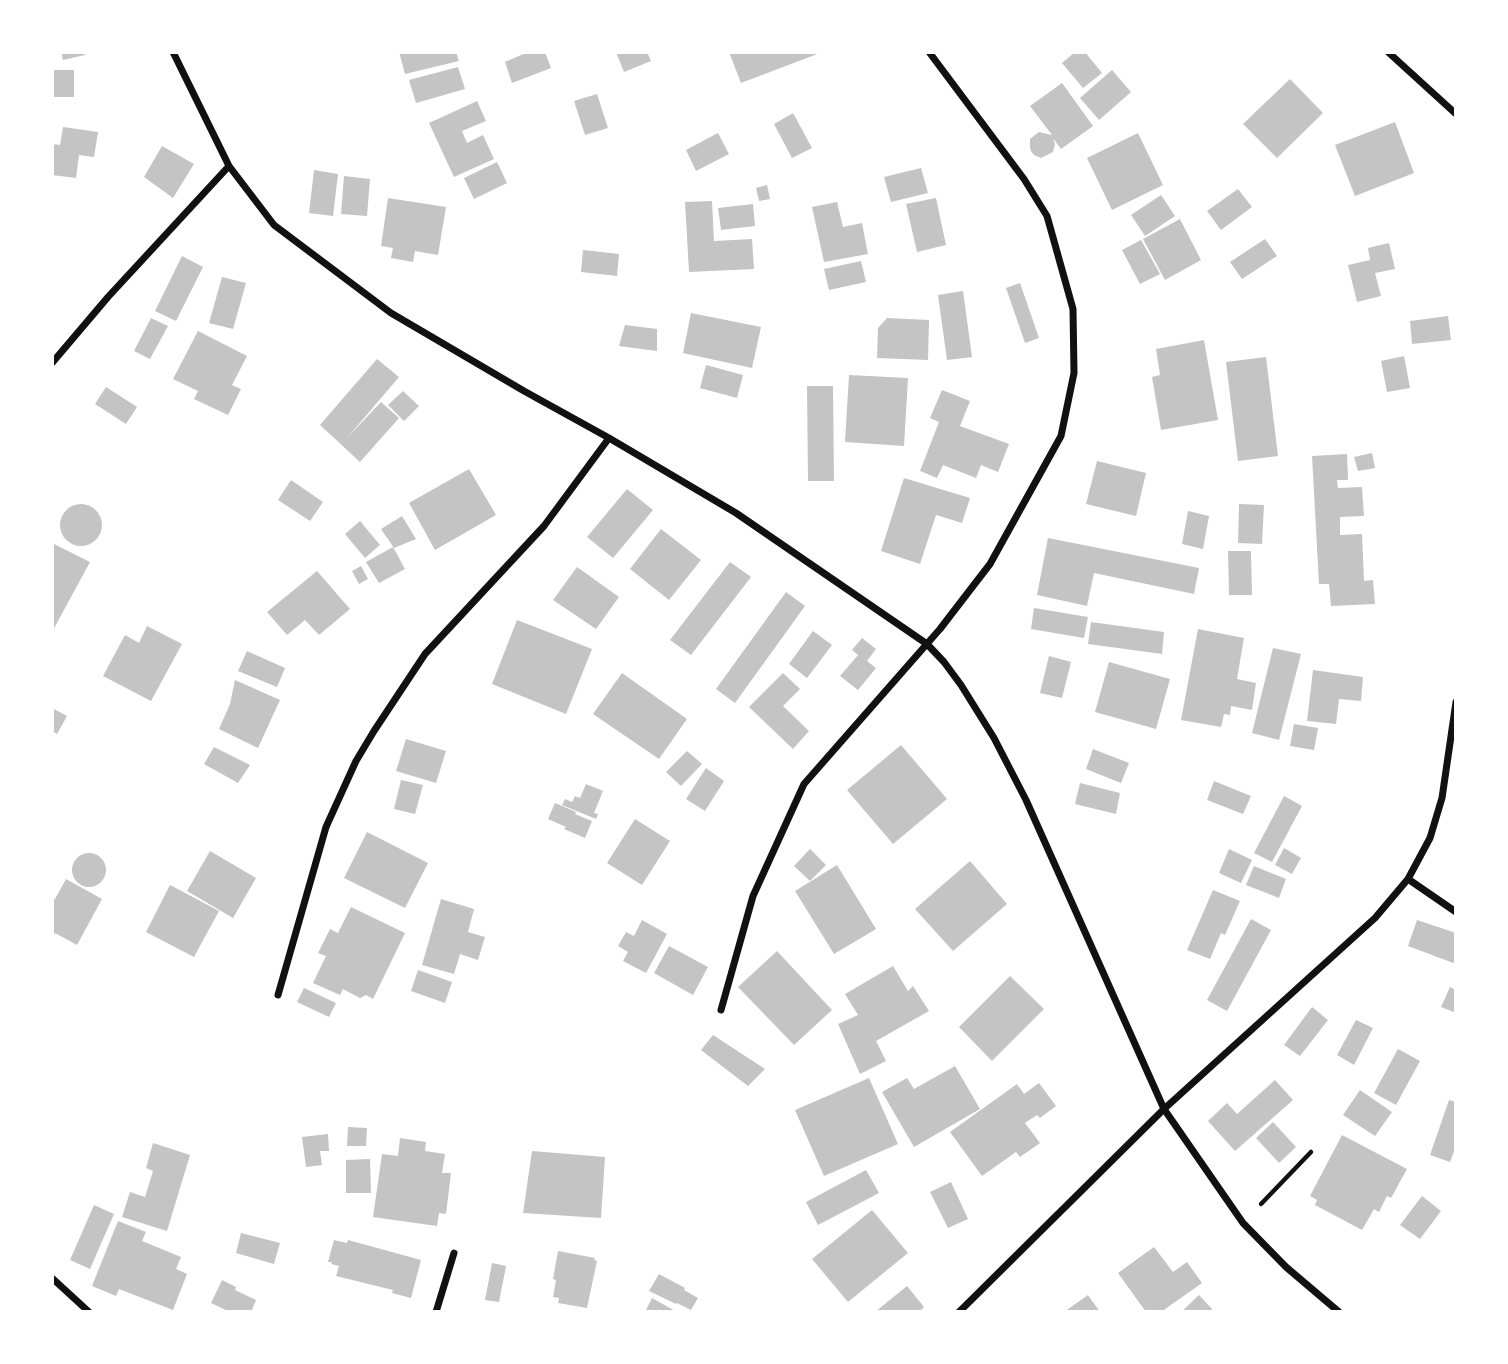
<!DOCTYPE html>
<html>
<head>
<meta charset="utf-8">
<style>
	body { margin:0 }
	#map { position:relative; width:1508px; height:1364px; overflow:hidden; background:#fff; font-family:"Zilla Slab",serif }
	canvas { display:block }
	.frame { position:absolute; inset:0; border:54px solid #fff; pointer-events:none }
</style>
</head>
<body>
<div id="map">
<canvas width="1508" height="1364"></canvas>
<div class="frame"></div>
</div>
<script>
const ctx = document.querySelector('canvas').getContext('2d');
ctx.lineJoin = 'round';
function paint(path, color) {
  ctx.fillStyle = color;
  ctx.fill(path, 'evenodd');
}
function stroke(path, color, width, dash) {
  ctx.strokeStyle = color;
  ctx.lineWidth = width;
  ctx.lineCap = dash ? 'butt' : 'round';
  ctx.setLineDash(dash || []);
  ctx.stroke(path);
}
paint(new Path2D(`
	M 61,52 L 84,52 L 85,55 L 63,60 Z
	M 399,52 L 456,52 L 459,61 L 405,74 Z
	M 528,52 L 545,52 L 551,68 L 512,83 L 505,62 Z
	M 616,52 L 647,52 L 651,61 L 624,72 Z
	M 729,52 L 820,52 L 820,53 L 741,83 Z
	M 1075,52 L 1085,52 L 1102,73 L 1083,88 L 1062,63 Z
	M 458,67 L 465,89 L 416,103 L 409,80 Z
	M 52,70 L 74,70 L 74,97 L 52,97 Z
	M 1112,70 L 1131,92 L 1099,120 L 1080,98 Z
	M 1290,79 L 1323,113 L 1277,158 L 1243,124 Z
	M 1062,83 L 1093,126 L 1061,149 L 1053,138 L 1055,144 L 1053,152 L 1041,158 L 1034,155 L 1031,151 L 1030,148 L 1030,139 L 1039,132 L 1052,135 L 1030,106 Z
	M 597,94 L 608,128 L 585,135 L 574,101 Z
	M 477,101 L 486,121 L 462,131 L 467,143 L 483,135 L 494,159 L 454,177 L 429,123 Z
	M 793,113 L 812,148 L 792,158 L 774,124 Z
	M 1395,122 L 1414,173 L 1355,196 L 1335,145 Z
	M 63,127 L 98,132 L 94,157 L 79,155 L 76,178 L 52,175 L 52,144 L 60,145 Z
	M 718,133 L 729,154 L 696,171 L 686,150 Z
	M 1138,133 L 1163,185 L 1112,210 L 1087,158 Z
	M 162,146 L 194,164 L 173,198 L 144,177 Z
	M 497,162 L 507,183 L 474,199 L 464,178 Z
	M 921,168 L 928,193 L 891,202 L 884,177 Z
	M 314,170 L 338,174 L 333,216 L 309,213 Z
	M 344,176 L 370,179 L 367,216 L 341,214 Z
	M 767,185 L 770,199 L 759,201 L 756,188 Z
	M 1238,189 L 1252,207 L 1221,230 L 1207,211 Z
	M 1161,195 L 1175,216 L 1145,236 L 1131,215 Z
	M 388,198 L 446,207 L 438,255 L 415,251 L 413,262 L 391,258 L 393,248 L 381,246 Z
	M 936,198 L 946,245 L 917,252 L 906,204 Z
	M 712,201 L 714,241 L 752,239 L 754,269 L 689,272 L 685,202 Z
	M 837,202 L 843,227 L 862,223 L 868,254 L 824,262 L 812,207 Z
	M 753,204 L 755,226 L 721,230 L 718,208 Z
	M 1180,219 L 1201,260 L 1165,280 L 1143,239 Z
	M 1265,239 L 1277,256 L 1242,279 L 1230,262 Z
	M 1141,240 L 1160,274 L 1140,284 L 1122,250 Z
	M 1389,243 L 1395,269 L 1375,273 L 1381,296 L 1357,302 L 1348,265 L 1370,260 L 1368,248 Z
	M 583,250 L 619,254 L 617,276 L 581,272 Z
	M 182,256 L 203,267 L 176,321 L 155,311 Z
	M 861,261 L 866,282 L 829,290 L 824,269 Z
	M 222,277 L 246,283 L 233,329 L 209,323 Z
	M 1020,283 L 1039,338 L 1025,343 L 1006,288 Z
	M 963,291 L 972,357 L 947,360 L 938,295 Z
	M 691,313 L 761,327 L 752,368 L 683,353 Z
	M 1448,316 L 1451,340 L 1412,344 L 1410,321 Z
	M 151,318 L 168,326 L 150,359 L 134,351 Z
	M 887,318 L 929,320 L 928,360 L 877,358 L 878,328 Z
	M 625,325 L 657,329 L 657,351 L 619,346 Z
	M 198,331 L 247,356 L 232,385 L 241,389 L 228,415 L 194,399 L 198,391 L 173,379 Z
	M 1204,340 L 1218,420 L 1161,430 L 1152,377 L 1160,375 L 1156,349 Z
	M 1404,356 L 1410,388 L 1387,392 L 1381,361 Z
	M 1266,357 L 1278,456 L 1238,461 L 1226,362 Z
	M 377,359 L 399,377 L 347,438 L 381,402 L 399,418 L 360,462 L 320,425 Z
	M 706,365 L 743,375 L 737,398 L 700,388 Z
	M 849,375 L 908,378 L 904,446 L 845,442 Z
	M 807,386 L 833,386 L 834,481 L 808,481 Z
	M 106,387 L 137,407 L 126,424 L 95,404 Z
	M 942,390 L 970,401 L 960,426 L 1009,444 L 998,472 L 981,465 L 976,478 L 943,465 L 937,478 L 920,471 L 939,422 L 930,418 Z
	M 403,391 L 419,406 L 404,421 L 388,405 Z
	M 1372,453 L 1375,468 L 1358,471 L 1354,457 Z
	M 1347,454 L 1348,480 L 1337,480 L 1338,488 L 1362,487 L 1364,516 L 1340,517 L 1340,535 L 1362,534 L 1364,581 L 1373,580 L 1375,604 L 1331,606 L 1329,584 L 1319,584 L 1312,456 Z
	M 1097,461 L 1146,473 L 1136,516 L 1086,504 Z
	M 469,469 L 496,515 L 435,550 L 409,503 Z
	M 904,478 L 970,498 L 962,523 L 936,515 L 920,564 L 881,551 Z
	M 291,480 L 323,502 L 310,521 L 278,500 Z
	M 627,489 L 653,510 L 613,558 L 587,537 Z
	M 1239,504 L 1264,505 L 1262,544 L 1238,543 Z
	M60 525a21 21 0 1 1 42 0a21 21 0 1 1-42 0Z
	M 1188,511 L 1209,516 L 1203,549 L 1182,544 Z
	M 402,516 L 416,539 L 394,548 L 381,529 Z
	M 360,521 L 380,545 L 365,558 L 345,534 Z
	M 661,529 L 701,560 L 669,600 L 630,569 Z
	M 1048,538 L 1199,568 L 1194,594 L 1094,573 L 1087,606 L 1037,595 Z
	M 52,543 L 90,562 L 52,632 Z
	M 393,547 L 405,569 L 379,583 L 366,562 Z
	M 1228,551 L 1251,551 L 1252,595 L 1229,595 Z
	M 730,562 L 751,577 L 691,655 L 670,640 Z
	M 361,566 L 368,579 L 359,584 L 352,571 Z
	M 577,567 L 619,597 L 596,629 L 553,600 Z
	M 317,571 L 350,609 L 319,635 L 305,620 L 287,635 L 267,612 Z
	M 786,592 L 805,606 L 735,703 L 716,689 Z
	M 1034,608 L 1088,617 L 1084,638 L 1031,629 Z
	M 517,620 L 592,649 L 566,714 L 492,684 Z
	M 1091,622 L 1164,632 L 1162,654 L 1088,644 Z
	M 147,626 L 182,644 L 151,701 L 103,676 L 125,635 L 139,643 Z
	M 1198,629 L 1244,638 L 1237,679 L 1256,683 L 1252,710 L 1231,706 L 1230,715 L 1224,714 L 1221,727 L 1181,720 Z
	M 813,631 L 832,645 L 807,678 L 789,664 Z
	M 862,638 L 876,649 L 867,661 L 876,668 L 858,690 L 840,676 L 858,655 L 852,650 Z
	M 1273,648 L 1301,654 L 1279,740 L 1252,733 Z
	M 247,651 L 285,668 L 277,687 L 238,671 Z
	M 1049,656 L 1071,662 L 1062,698 L 1040,693 Z
	M 1109,662 L 1170,679 L 1156,729 L 1095,712 Z
	M 1313,670 L 1363,677 L 1361,701 L 1339,699 L 1336,724 L 1307,721 Z
	M 622,673 L 687,719 L 659,759 L 593,714 Z
	M 783,673 L 800,689 L 783,706 L 809,731 L 793,749 L 749,707 Z
	M 235,680 L 280,700 L 258,748 L 219,729 L 230,704 Z
	M 52,708 L 67,716 L 57,734 L 52,731 Z
	M 1294,724 L 1318,728 L 1314,750 L 1290,746 Z
	M 406,739 L 446,751 L 436,783 L 396,771 Z
	M 901,745 L 947,799 L 893,844 L 847,790 Z
	M 214,747 L 250,765 L 238,783 L 204,764 Z
	M 1093,749 L 1129,763 L 1121,783 L 1086,769 Z
	M 687,751 L 702,764 L 681,786 L 666,772 Z
	M 706,768 L 724,781 L 705,811 L 686,799 Z
	M 401,780 L 423,785 L 415,814 L 394,809 Z
	M 1214,781 L 1251,796 L 1243,814 L 1207,800 Z
	M 1080,783 L 1120,793 L 1116,814 L 1075,804 Z
	M 586,784 L 603,791 L 594,813 L 598,814 L 596,819 L 562,805 L 565,799 L 572,802 L 575,796 L 580,798 Z
	M 1284,796 L 1302,806 L 1272,862 L 1254,853 Z
	M 555,803 L 576,812 L 575,814 L 592,821 L 585,838 L 564,829 L 566,827 L 548,819 Z
	M 635,819 L 670,841 L 642,885 L 607,863 Z
	M 367,832 L 428,863 L 405,908 L 344,878 Z
	M 1284,848 L 1301,858 L 1292,874 L 1275,865 Z
	M 810,849 L 826,865 L 810,881 L 794,866 Z
	M 1229,849 L 1252,860 L 1241,883 L 1219,873 Z
	M 210,851 L 256,878 L 233,918 L 187,891 Z
	M72 870a17 17 0 1 1 34 0a17 17 0 1 1-34 0Z
	M 970,861 L 1007,904 L 953,951 L 915,909 Z
	M 837,865 L 876,929 L 834,954 L 795,891 Z
	M 1254,866 L 1286,879 L 1279,898 L 1246,885 Z
	M 66,879 L 102,899 L 77,945 L 55,933 L 52,939 L 52,898 L 55,899 Z
	M 170,885 L 219,911 L 194,957 L 146,932 Z
	M 1213,890 L 1240,901 L 1225,935 L 1221,933 L 1210,959 L 1187,950 Z
	M 441,899 L 474,909 L 468,932 L 485,937 L 478,960 L 460,954 L 454,974 L 422,965 Z
	M 351,907 L 405,933 L 373,999 L 366,995 L 360,998 L 343,989 L 340,995 L 313,983 L 326,956 L 318,953 L 330,929 L 338,933 Z
	M 1251,919 L 1271,930 L 1227,1011 L 1207,1000 Z
	M 642,920 L 667,934 L 646,973 L 623,961 L 628,952 L 618,946 L 626,932 L 634,936 Z
	M 1417,920 L 1456,933 L 1456,964 L 1408,946 Z
	M 669,946 L 708,967 L 693,995 L 654,973 Z
	M 777,951 L 832,1010 L 794,1045 L 738,987 Z
	M 893,966 L 908,991 L 913,986 L 929,1011 L 876,1041 L 886,1061 L 860,1074 L 838,1024 L 858,1015 L 845,994 Z
	M 418,970 L 452,982 L 445,1003 L 411,991 Z
	M 1010,976 L 1044,1009 L 992,1061 L 959,1027 Z
	M 1450,987 L 1456,990 L 1456,1013 L 1441,1007 Z
	M 304,988 L 336,1003 L 329,1017 L 297,1002 Z
	M 1312,1007 L 1328,1020 L 1300,1056 L 1284,1045 Z
	M 1356,1020 L 1373,1028 L 1354,1065 L 1337,1055 Z
	M 713,1035 L 765,1069 L 748,1086 L 701,1050 Z
	M 1398,1049 L 1420,1061 L 1396,1105 L 1374,1093 Z
	M 955,1066 L 980,1109 L 914,1147 L 882,1092 L 907,1078 L 914,1089 Z
	M 869,1078 L 898,1144 L 824,1176 L 795,1110 Z
	M 1275,1080 L 1293,1100 L 1235,1151 L 1208,1121 L 1227,1103 L 1237,1114 Z
	M 1039,1083 L 1056,1106 L 1040,1118 L 1037,1115 L 1025,1123 L 1040,1143 L 1020,1157 L 1016,1152 L 982,1176 L 950,1132 L 1017,1084 L 1024,1094 Z
	M 1360,1090 L 1392,1112 L 1375,1136 L 1343,1115 Z
	M 1449,1100 L 1456,1102 L 1456,1146 L 1450,1162 L 1430,1155 Z
	M 1273,1122 L 1296,1147 L 1279,1163 L 1256,1138 Z
	M 348,1127 L 367,1128 L 366,1146 L 347,1146 Z
	M 328,1134 L 329,1151 L 320,1151 L 322,1165 L 306,1167 L 302,1137 Z
	M 1342,1135 L 1407,1169 L 1391,1198 L 1387,1196 L 1379,1212 L 1374,1209 L 1362,1230 L 1315,1205 L 1317,1200 L 1310,1196 Z
	M 400,1138 L 426,1142 L 425,1151 L 445,1154 L 442,1173 L 451,1173 L 446,1214 L 439,1213 L 437,1226 L 373,1217 L 382,1154 L 398,1156 Z
	M 153,1143 L 190,1155 L 167,1231 L 122,1217 L 130,1192 L 145,1197 L 153,1171 L 146,1168 Z
	M 532,1151 L 605,1157 L 601,1218 L 523,1213 Z
	M 370,1159 L 371,1193 L 346,1193 L 346,1160 Z
	M 866,1170 L 879,1193 L 818,1225 L 806,1202 Z
	M 951,1182 L 968,1219 L 948,1228 L 930,1192 Z
	M 1422,1196 L 1441,1211 L 1420,1239 L 1400,1225 Z
	M 94,1205 L 114,1214 L 90,1269 L 70,1260 Z
	M 872,1210 L 908,1253 L 848,1302 L 812,1259 Z
	M 118,1221 L 146,1232 L 142,1241 L 181,1257 L 176,1269 L 187,1274 L 173,1310 L 119,1289 L 116,1296 L 92,1286 Z
	M 241,1233 L 280,1243 L 274,1264 L 236,1253 Z
	M 334,1240 L 347,1243 L 348,1240 L 421,1260 L 411,1298 L 392,1293 L 393,1290 L 336,1276 L 339,1266 L 331,1264 L 332,1262 L 328,1262 Z
	M 1154,1247 L 1173,1272 L 1187,1262 L 1202,1283 L 1161,1312 L 1146,1312 L 1118,1273 Z
	M 558,1251 L 595,1258 L 594,1260 L 597,1261 L 587,1308 L 558,1303 L 559,1298 L 553,1297 L 556,1280 L 553,1279 Z
	M 492,1263 L 506,1266 L 499,1302 L 485,1300 Z
	M 659,1274 L 685,1288 L 684,1290 L 698,1298 L 691,1310 L 677,1303 L 676,1304 L 649,1291 Z
	M 222,1280 L 236,1287 L 235,1290 L 256,1300 L 251,1312 L 230,1312 L 211,1303 Z
	M 907,1286 L 924,1307 L 919,1312 L 875,1312 Z
	M 1088,1295 L 1100,1312 L 1064,1312 Z
	M 1199,1295 L 1212,1309 L 1210,1312 L 1181,1312 Z
	M 652,1298 L 677,1312 L 645,1312 Z`), '#c4c4c4');
stroke(new Path2D(`
	M 1261,1204 L 1311,1152`), '#111', 4.5);
stroke(new Path2D(`
	M 173,52 L 229,166 L 274,225 L 391,313 L 524,391 L 609,438 L 736,513 L 927,644 L 944,662 L 961,685 L 994,738 L 1026,800 L 1164,1109 L 1243,1223 L 1286,1267 L 1339,1312
	M 1388,52 L 1456,114
	M 52,363 L 108,297 L 229,166
	M 1408,879 L 1456,912
	M 278,995 L 326,827 L 356,761 L 374,731 L 425,654 L 544,526 L 609,438
	M 721,1010 L 753,896 L 804,784 L 940,629 L 990,564 L 1061,436 L 1074,373 L 1073,309 L 1047,216 L 1024,179 L 929,52
	M 52,1278 L 89,1312
	M 436,1312 L 454,1253
	M 959,1312 L 1164,1109 L 1375,918 L 1408,879 L 1430,838 L 1442,798 L 1456,702`), '#111', 7);
</script>
</body>
</html>
